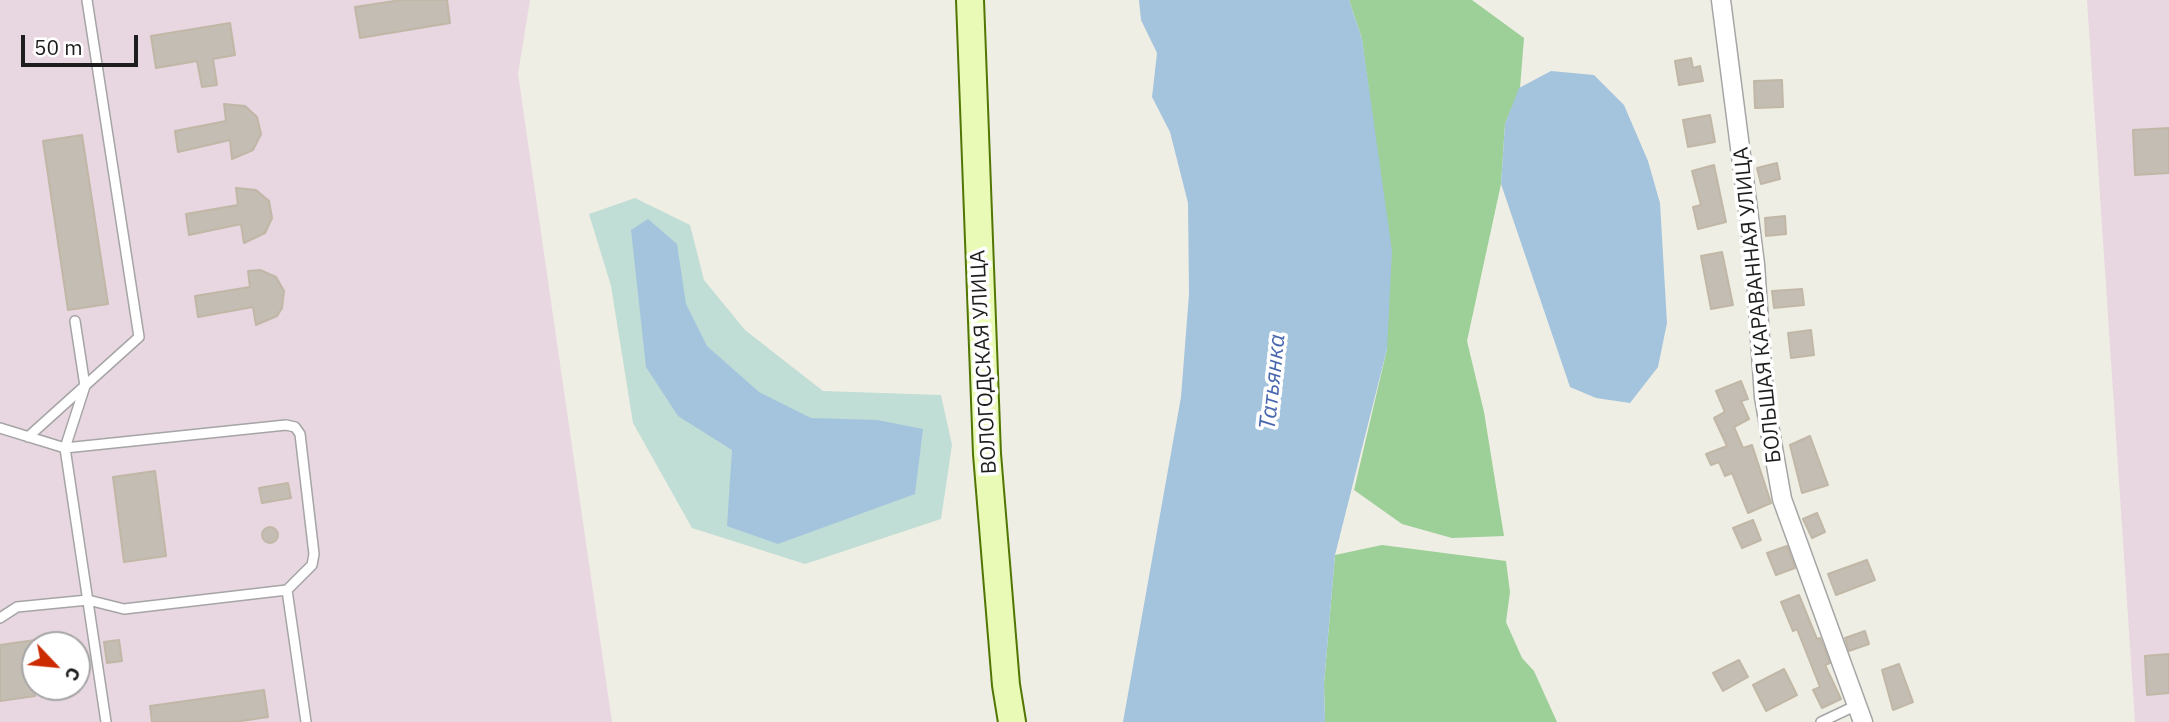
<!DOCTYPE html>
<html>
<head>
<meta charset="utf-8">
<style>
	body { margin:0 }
	#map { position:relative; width:2169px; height:722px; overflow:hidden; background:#efeee4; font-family:"IBM Plex Sans",sans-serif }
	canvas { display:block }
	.north { position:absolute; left:21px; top:631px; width:70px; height:70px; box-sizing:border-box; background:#fff; border:2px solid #a5a5a5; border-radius:50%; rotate:116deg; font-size:19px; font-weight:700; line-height:28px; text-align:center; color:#1e1e1e }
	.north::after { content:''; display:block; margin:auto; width:24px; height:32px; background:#cc2a00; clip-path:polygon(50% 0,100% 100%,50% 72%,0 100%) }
	.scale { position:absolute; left:21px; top:35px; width:117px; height:32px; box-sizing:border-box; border:4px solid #1e1e1e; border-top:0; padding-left:9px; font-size:21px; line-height:24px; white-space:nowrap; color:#1e1e1e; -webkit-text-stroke:5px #fff; paint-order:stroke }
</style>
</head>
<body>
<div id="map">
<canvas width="2169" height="722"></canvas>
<div class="north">С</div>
<div class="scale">50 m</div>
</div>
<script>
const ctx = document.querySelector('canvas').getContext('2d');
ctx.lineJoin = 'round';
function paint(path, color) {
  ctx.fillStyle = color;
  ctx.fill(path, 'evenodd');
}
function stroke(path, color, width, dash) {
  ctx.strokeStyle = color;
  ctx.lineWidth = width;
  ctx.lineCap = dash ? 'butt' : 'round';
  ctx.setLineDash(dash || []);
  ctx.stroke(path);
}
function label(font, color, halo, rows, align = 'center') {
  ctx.font = font + ' "IBM Plex Sans",sans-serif';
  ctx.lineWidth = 7;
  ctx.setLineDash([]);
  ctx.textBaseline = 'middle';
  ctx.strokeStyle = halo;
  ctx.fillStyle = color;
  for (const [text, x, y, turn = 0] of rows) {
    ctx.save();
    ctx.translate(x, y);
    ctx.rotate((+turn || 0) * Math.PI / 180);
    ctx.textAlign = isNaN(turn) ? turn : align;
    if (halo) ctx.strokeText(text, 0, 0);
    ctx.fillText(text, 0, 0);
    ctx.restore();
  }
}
paint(new Path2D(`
	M 0,0 L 530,0 L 518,74 L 612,722 L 0,722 ZM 35,645 L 77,645 L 77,687 L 35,687 Z
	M 2087,0 L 2169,0 L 2169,722 L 2135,722 Z`), '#e8d6e1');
paint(new Path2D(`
	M 1349,0 L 1472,0 L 1524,38 L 1520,88 L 1505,124 L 1501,184 L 1467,341 L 1484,412 L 1504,536 L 1452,538 L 1402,524 L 1354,490 L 1387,349 L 1375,138 L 1362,39 Z
	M 1382,545 L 1506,561 L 1510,592 L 1506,622 L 1522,658 L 1534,671 L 1557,722 L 1325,722 L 1324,684 L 1335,555 Z`), '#9dcf98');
paint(new Path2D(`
	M 635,198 L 690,225 L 704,280 L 745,330 L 823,391 L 941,395 L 952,445 L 941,519 L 805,564 L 692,528 L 633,423 L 611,286 L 589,214 Z`), '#c0ddd6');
paint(new Path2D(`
	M 1139,0 L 1349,0 L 1362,39 L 1392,251 L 1387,349 L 1335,555 L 1324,684 L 1325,722 L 1123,722 L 1181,397 L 1189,294 L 1188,203 L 1170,132 L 1152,97 L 1157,53 L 1141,20 Z
	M 1551,71 L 1594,75 L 1624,105 L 1648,161 L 1660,203 L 1667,323 L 1658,367 L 1630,403 L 1596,398 L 1570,387 L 1501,184 L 1505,124 L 1519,88 Z
	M 648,219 L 677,244 L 686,304 L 707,346 L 759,392 L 811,418 L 877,420 L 923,429 L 915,494 L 778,544 L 727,526 L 732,450 L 678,416 L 646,367 L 631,230 Z`), '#a4c4dd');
const building = new Path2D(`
	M 401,0 L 447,0 L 450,23 L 360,38 L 355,7 Z
	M 230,23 L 235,55 L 213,59 L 217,85 L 202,87 L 197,61 L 156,68 L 151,36 Z
	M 1691,58 L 1693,68 L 1700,66 L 1703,81 L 1679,85 L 1675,61 Z
	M 1782,80 L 1783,107 L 1755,108 L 1754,81 Z
	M 224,104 L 245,106 L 257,117 L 261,134 L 253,150 L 232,159 L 230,140 L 178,152 L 175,131 L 226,121 Z
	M 1710,115 L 1715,142 L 1688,147 L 1683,120 Z
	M 2169,128 L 2169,173 L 2135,175 L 2133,130 Z
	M 82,135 L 108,304 L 68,310 L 43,141 Z
	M 1777,163 L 1780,179 L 1761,184 L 1757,168 Z
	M 1714,165 L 1726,222 L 1698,229 L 1693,207 L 1701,205 L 1692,171 Z
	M 236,188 L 256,190 L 269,201 L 272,218 L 265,233 L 244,243 L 241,224 L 189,235 L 186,214 L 238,205 Z
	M 1785,216 L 1786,234 L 1766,236 L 1765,218 Z
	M 1722,252 L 1733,305 L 1711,309 L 1701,256 Z
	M 260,270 L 276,277 L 284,291 L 282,308 L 277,316 L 256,325 L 253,307 L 198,317 L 195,296 L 250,287 L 248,271 Z
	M 1802,289 L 1804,305 L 1774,308 L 1772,291 Z
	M 1811,330 L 1814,355 L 1791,358 L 1788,333 Z
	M 1741,381 L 1748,399 L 1741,401 L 1749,419 L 1734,427 L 1743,448 L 1752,445 L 1771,503 L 1748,513 L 1732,473 L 1725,476 L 1719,462 L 1711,465 L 1706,454 L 1727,446 L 1714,418 L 1725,412 L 1716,391 Z
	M 1810,436 L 1828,485 L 1802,493 L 1790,445 Z
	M 155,471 L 166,556 L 124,562 L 113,477 Z
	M 288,483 L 291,498 L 262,503 L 259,488 Z
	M 1817,513 L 1825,532 L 1812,538 L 1803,519 Z
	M 1753,520 L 1761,540 L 1742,548 L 1733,528 Z
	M262 535a8 8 0 1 1 16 0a8 8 0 1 1-16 0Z
	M 1787,546 L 1795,568 L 1776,575 L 1767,553 Z
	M 1867,560 L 1875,580 L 1836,595 L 1828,574 Z
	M 1799,595 L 1817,639 L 1820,638 L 1830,663 L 1825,665 L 1841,699 L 1822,708 L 1813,690 L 1820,687 L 1797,629 L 1793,631 L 1781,602 Z
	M 1865,631 L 1869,644 L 1849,651 L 1845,638 Z
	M 35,640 L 35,696 L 0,701 L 0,645 Z
	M 119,640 L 122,661 L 107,663 L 104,642 Z
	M 2169,654 L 2169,693 L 2147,695 L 2145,656 Z
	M 1739,660 L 1748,677 L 1723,691 L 1713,673 Z
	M 1899,664 L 1913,702 L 1893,710 L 1882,670 Z
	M 1784,669 L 1797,695 L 1766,711 L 1753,685 Z
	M 264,690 L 268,717 L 234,722 L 152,722 L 150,706 Z`);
paint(building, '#c4bdb3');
stroke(building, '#c1b7a6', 2);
const service = new Path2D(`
	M 75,321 L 85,386 L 65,448 L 286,425 L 295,427 L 300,434 L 314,554 L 312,565 L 287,590 L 306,722
	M 0,428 L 65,448 L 106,722
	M 28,437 L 139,337 L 87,0
	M 0,618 L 17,607 L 88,600 L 124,609 L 287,590
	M 1821,722 L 1857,705`);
const minor = new Path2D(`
	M 1721,0 L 1755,264 L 1764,397 L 1782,499 L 1863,722`);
const secondary = new Path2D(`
	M 970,0 L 987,454 L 1006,685 L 1012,722`);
stroke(service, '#a5a5a5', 12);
stroke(minor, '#a5a5a5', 21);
stroke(secondary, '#527604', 30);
stroke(service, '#fff', 9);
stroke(minor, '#fff', 18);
stroke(secondary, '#e9fab7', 26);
label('21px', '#1e1e1e', '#fff', [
	["БОЛЬШАЯ КАРАВАННАЯ УЛИЦА",1758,305,-96],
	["ВОЛОГОДСКАЯ УЛИЦА",984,362,-93]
]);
label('italic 23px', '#4967ae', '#fff', [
	["Татьянка",1273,382,-84]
]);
</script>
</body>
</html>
